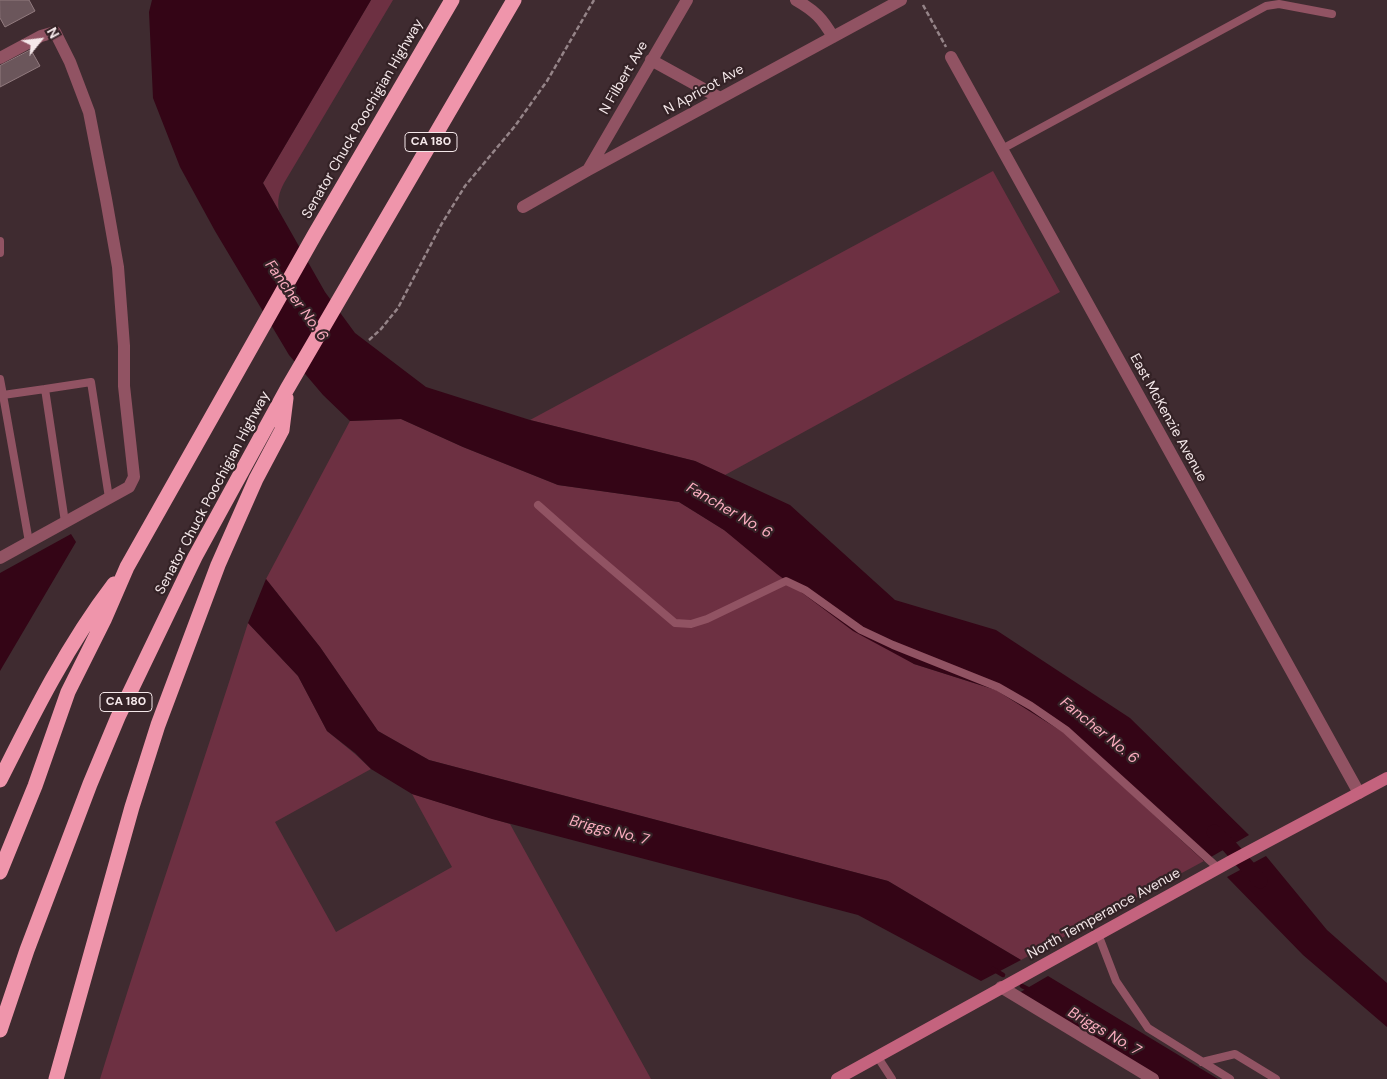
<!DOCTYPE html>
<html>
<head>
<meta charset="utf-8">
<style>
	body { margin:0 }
	#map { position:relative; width:1387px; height:1079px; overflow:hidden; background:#3f2b30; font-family:"DM Sans",sans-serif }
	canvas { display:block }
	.north { position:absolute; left:15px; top:15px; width:50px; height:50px; -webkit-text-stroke:4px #342226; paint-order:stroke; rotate:61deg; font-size:14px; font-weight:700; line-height:20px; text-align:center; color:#f5e8ea }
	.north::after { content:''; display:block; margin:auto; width:18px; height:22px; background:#f5e8ea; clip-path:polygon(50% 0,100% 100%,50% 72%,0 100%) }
</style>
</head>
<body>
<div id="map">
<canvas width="1387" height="1079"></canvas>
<div class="north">N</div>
</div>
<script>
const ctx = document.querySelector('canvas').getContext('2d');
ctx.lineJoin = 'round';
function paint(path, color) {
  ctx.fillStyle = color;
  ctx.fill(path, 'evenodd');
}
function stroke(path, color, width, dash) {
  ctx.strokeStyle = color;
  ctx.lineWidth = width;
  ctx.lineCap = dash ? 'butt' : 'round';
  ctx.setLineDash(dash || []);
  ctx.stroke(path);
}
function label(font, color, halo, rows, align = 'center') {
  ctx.font = font + ' "DM Sans",sans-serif';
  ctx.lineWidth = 4.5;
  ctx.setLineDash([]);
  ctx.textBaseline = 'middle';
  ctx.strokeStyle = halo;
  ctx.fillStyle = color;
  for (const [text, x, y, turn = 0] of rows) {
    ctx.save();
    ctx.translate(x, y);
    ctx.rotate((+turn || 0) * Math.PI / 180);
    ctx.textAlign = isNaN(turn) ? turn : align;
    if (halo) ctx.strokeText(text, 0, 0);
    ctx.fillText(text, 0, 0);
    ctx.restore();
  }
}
paint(new Path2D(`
	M 371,0 L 393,0 L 284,183 C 279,193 277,200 279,211 L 263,183 Z
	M 993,171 L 1060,292 L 725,475 L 695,461 L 530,420 Z
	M 401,419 L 463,447 L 558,485 L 679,502 L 724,530 L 914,664 L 996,690 L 1066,734 L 1204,861 L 1021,960 L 888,881 L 429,760 L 378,731 L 320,647 L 266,579 L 350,421 Z
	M 248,623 L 298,676 L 327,731 L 355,754 L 371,769 L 275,822 L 336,932 L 452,867 L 412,794 L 510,824 L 651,1079 L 100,1079 C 147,926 200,775 248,623 Z`), '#6d3042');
paint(new Path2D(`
	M 152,0 L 371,0 L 263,183 L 325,292 L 355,333 L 426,387 L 530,420 L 695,461 L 790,505 L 895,600 L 996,630 L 1130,718 L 1249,835 L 1204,861 L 1066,734 L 996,690 L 914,664 L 853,631 L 777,574 L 724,530 L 679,502 L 558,485 L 463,447 L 401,419 L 350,421 L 323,395 L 289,355 L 215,231 L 180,167 L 153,98 L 149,12 Z
	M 71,534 L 76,542 L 0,671 L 0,573 Z
	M 266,579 L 320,647 L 378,731 L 429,760 L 888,881 L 1021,960 L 981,981 L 858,915 L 492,819 L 412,794 L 371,769 L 355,753 L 327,731 L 298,676 L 248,623 Z
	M 1266,856 L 1327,930 L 1387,983 L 1387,1027 L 1303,955 L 1227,877 Z
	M 1048,976 L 1218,1079 L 1150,1079 L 1012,997 Z`), '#340516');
stroke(new Path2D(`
	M 993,969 L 1003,975
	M 1022,986 L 1032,991`), '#340516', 4.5);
stroke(new Path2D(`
	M 1214,832 L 1229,846 L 1260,881`), '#340516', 15);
const building = new Path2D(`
	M 0,0 L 29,0 L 35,11 L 5,27 L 0,18 Z
	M 31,50 L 40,66 L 0,87 L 0,66 Z`);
paint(building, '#6b565b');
stroke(building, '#927b7f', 1);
stroke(new Path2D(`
	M 923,5 L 946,47
	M 369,340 L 381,329 L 398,308 L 441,225 L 465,186 L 515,126 L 547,81 L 594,0`), '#958488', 2.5, [5, 2.5]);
stroke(new Path2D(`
	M 1002,149 L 1266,6 L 1279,4 L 1332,14
	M 0,241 L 0,253
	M 0,379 L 3,395
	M 538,505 L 582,544 L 675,623 L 691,624 L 707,619 L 786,581 L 805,590 L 861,630 L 893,645 L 998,687 L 1031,706 L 1066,730 L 1218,868
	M 65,522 L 45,389 L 91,382 L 109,498
	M 29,542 L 3,395 L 45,389
	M 1098,934 L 1116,981 L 1148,1028 L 1230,1079
	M 877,1056 L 892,1079
	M 1202,1062 L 1235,1054 L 1276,1079`), '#915363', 8);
stroke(new Path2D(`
	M 796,0 C 815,11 822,18 833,37
	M 951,57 L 1359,793
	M 0,58 L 41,36 L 55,32 L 70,62 L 89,112 L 106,199 L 118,267 L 124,346 L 124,386 L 134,477 L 129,487 L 0,558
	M 651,60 L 720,98
	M 588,170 L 687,0
	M 523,207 L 588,170 L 901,0
	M 1001,987 L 1153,1079`), '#915363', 12);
stroke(new Path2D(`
	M 837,1079 L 1233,860 L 1387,778`), '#c4637e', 12);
stroke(new Path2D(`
	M 0,780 C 34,712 68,644 114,584
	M 0,872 L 35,786 L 68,692 L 104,620 L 127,567 L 315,234 L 452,0
	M 0,1030 L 27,950 L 90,784 L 118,717 L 195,557 L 287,389 L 514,0
	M 56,1079 L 132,807 L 158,725 L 218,565 L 256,479 L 282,430 L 286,398`), '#ef95ab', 15);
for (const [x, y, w] of [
	[431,142,52],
	[126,702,52]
]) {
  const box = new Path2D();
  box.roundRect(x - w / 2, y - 9.5, w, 19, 4);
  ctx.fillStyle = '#342226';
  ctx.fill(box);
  stroke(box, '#f5e8ea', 1);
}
label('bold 12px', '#f5e8ea', null, [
	["CA 180",431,142],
	["CA 180",126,702]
]);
label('14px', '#f5e8ea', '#342226', [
	["N Filbert Ave",624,78,-60],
	["N Apricot Ave",704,90,-29],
	["Senator Chuck Poochigian Highway",363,119,-60],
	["East McKenzie Avenue",1168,418,61],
	["Senator Chuck Poochigian Highway",213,493,-62],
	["North Temperance Avenue",1104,914,-29]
]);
label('italic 15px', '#faadbf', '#342226', [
	["Fancher No. 6",296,301,54],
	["Fancher No. 6",729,511,30],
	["Fancher No. 6",1099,731,39],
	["Briggs No. 7",609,831,14],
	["Briggs No. 7",1104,1032,30]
]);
</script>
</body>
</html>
